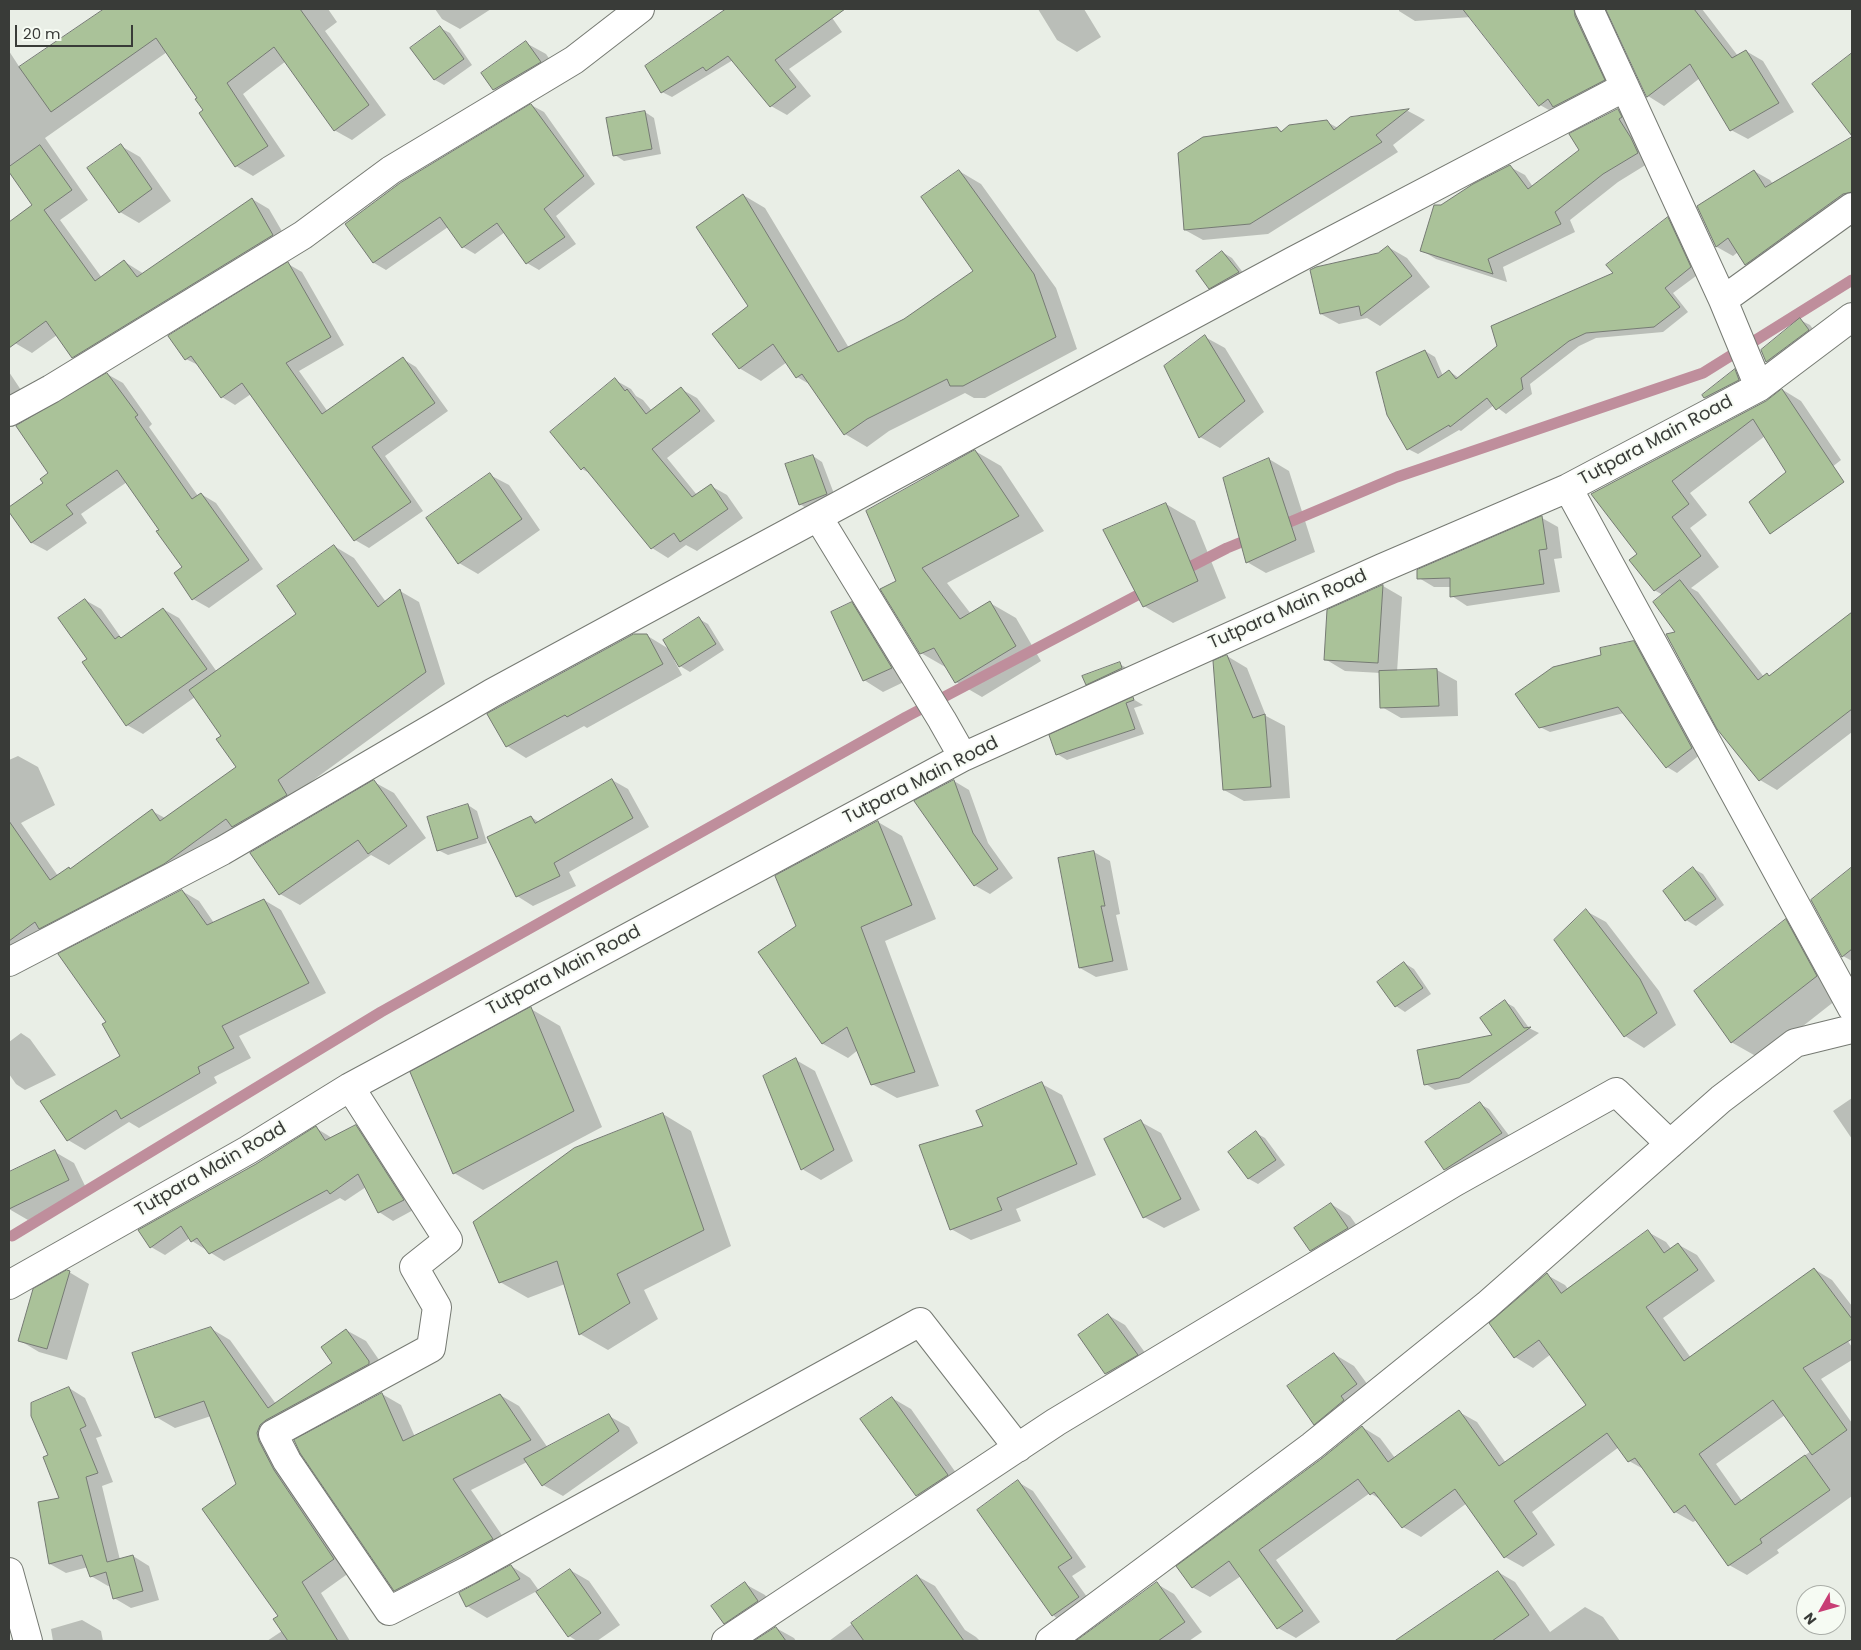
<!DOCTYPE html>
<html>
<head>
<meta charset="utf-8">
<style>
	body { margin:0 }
	#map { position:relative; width:1861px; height:1650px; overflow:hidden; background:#e9eee6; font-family:Poppins,sans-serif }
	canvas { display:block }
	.frame { position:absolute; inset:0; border:10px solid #393b38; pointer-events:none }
	.north { position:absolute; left:1796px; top:1585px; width:50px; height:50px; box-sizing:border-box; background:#f6fbf3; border:1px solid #aaaea8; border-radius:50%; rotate:232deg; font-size:14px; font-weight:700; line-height:20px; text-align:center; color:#393b38 }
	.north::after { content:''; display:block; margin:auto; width:18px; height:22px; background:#c83e75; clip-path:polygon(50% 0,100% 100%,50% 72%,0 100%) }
	.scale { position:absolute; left:15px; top:25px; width:118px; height:22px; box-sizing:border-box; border:2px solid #393b38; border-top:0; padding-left:6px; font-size:15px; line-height:18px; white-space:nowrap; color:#393b38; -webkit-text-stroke:4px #f6fbf3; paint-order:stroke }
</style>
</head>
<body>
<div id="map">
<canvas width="1861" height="1650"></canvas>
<div class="frame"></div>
<div class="north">N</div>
<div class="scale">20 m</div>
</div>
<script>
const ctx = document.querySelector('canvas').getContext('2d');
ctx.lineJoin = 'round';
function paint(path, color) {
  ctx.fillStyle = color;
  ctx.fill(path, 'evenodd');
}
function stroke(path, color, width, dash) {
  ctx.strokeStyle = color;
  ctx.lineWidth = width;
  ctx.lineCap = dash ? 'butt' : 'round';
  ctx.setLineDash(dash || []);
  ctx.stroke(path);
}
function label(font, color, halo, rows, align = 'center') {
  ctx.font = font + ' Poppins,sans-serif';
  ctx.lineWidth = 4;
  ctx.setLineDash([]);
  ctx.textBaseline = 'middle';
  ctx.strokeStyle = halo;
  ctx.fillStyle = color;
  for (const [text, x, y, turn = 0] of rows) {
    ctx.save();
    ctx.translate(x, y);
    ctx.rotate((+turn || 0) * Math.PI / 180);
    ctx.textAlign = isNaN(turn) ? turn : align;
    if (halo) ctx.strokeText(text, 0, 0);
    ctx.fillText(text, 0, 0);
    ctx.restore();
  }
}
paint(new Path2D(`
	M 106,9 L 328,9 L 337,22 L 325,31 L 386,115 L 352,140 L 334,130 L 286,61 L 243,94 L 285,156 L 253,176 L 236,166 L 198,98 L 167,52 L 45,138 L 88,200 L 60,220 L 102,278 L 125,262 L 144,274 L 252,199 L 269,209 L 290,245 L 90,367 L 73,357 L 57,335 L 32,353 L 15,343 L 9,334 L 9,275 L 18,268 L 9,255 L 9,224 L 34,205 L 9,169 L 9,51 L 20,68 Z
	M 435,9 L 491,9 L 460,29 L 442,19 Z
	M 751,9 L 826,9 L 842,32 L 789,69 L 811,96 L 787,115 L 771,106 L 733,60 L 672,97 L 662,92 L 714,35 Z
	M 1038,9 L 1084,9 L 1101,37 L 1077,52 L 1057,40 Z
	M 1399,9 L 1593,9 L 1620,90 L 1556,114 L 1540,105 L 1471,17 L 1415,21 L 1399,11 Z
	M 1607,9 L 1702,9 L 1738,56 L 1746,51 L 1763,61 L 1794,112 L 1748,139 L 1731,130 L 1700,78 L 1664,106 L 1648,96 Z
	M 440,28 L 450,33 L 472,65 L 444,85 L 435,80 L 412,48 Z
	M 526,43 L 546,54 L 559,73 L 514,101 L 494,89 Z
	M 1852,55 L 1852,134 L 1814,85 Z
	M 531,105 L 544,112 L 595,184 L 556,216 L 576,244 L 539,270 L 527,263 L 505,232 L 475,254 L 463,247 L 448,227 L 386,270 L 374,263 L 346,224 Z
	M 1618,110 L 1633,119 L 1652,161 L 1618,182 L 1570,220 L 1575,232 L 1503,267 L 1507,282 L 1436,259 L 1421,250 L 1441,206 L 1510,167 L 1525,175 L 1533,187 L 1580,150 Z
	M 1408,111 L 1425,120 L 1393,145 L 1398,152 L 1268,234 L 1203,240 L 1185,230 L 1277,128 L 1283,132 L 1327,122 L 1338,128 L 1350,119 Z
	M 645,112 L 654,118 L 661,154 L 624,161 L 615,155 Z
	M 1852,138 L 1852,199 L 1762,273 L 1746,264 L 1738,252 L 1733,256 L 1717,247 L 1699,207 L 1754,171 L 1770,180 L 1773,184 Z
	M 121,146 L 140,157 L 171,201 L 139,223 L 120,212 Z
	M 959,171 L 981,184 L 1056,288 L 1077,349 L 985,398 L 974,398 L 965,393 L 889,431 L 867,447 L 845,434 L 811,385 L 797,377 L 787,362 L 761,381 L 739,368 L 750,306 L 743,195 L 765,208 L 849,348 L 905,320 L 975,271 Z
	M 1668,219 L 1677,224 L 1700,273 L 1673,293 L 1688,312 L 1663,332 L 1596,338 L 1579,346 L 1530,384 L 1532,394 L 1506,414 L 1494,405 L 1461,431 L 1459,430 L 1418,454 L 1408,449 L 1425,351 L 1435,357 L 1443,376 L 1449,371 L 1459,378 L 1615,273 Z
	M 1388,247 L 1407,258 L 1430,287 L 1380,326 L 1367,318 L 1339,324 L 1321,314 L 1379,255 Z
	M 1222,252 L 1232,258 L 1247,278 L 1219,293 L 1210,288 Z
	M 288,264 L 302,272 L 344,345 L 299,371 L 328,412 L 403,359 L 416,367 L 448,411 L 385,456 L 423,511 L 369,548 L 355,540 L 251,394 L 235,405 L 222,397 L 200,366 L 186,359 Z
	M 1800,320 L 1810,325 L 1818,336 L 1776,367 L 1767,362 L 1762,350 Z
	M 1205,337 L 1225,348 L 1264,412 L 1220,448 L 1200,437 Z
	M 1735,371 L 1754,382 L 1725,409 L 1705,397 Z
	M 9,372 L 25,396 L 9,405 Z
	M 107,374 L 123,383 L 152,424 L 149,427 L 198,496 L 201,494 L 216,503 L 263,569 L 209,608 L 193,599 L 184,568 L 161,530 L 127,482 L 81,514 L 87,523 L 47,551 L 32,543 L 9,510 L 45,483 Z
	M 615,380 L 631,389 L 636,396 L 643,400 L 652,411 L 681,389 L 697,398 L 715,421 L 667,458 L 697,495 L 711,486 L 727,495 L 743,518 L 697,551 L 686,545 L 668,558 L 652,548 L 591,474 L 582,469 Z
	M 1783,390 L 1801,401 L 1841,460 L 1808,486 L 1765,436 L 1690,493 L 1707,515 L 1690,528 L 1719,567 L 1691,588 L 1698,592 L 1764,677 L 1767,675 L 1771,677 L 1844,619 L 1852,624 L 1852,732 L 1777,790 L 1760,780 L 1677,633 L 1663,595 L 1654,590 L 1639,554 L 1593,494 L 1767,402 Z
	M 975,451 L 1001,466 L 1044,531 L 947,583 L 971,614 L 990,603 L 1016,618 L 1041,661 L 982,697 L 956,682 L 947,668 L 921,653 L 898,582 Z
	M 813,456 L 822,462 L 836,499 L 809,510 L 800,504 Z
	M 1269,459 L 1289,471 L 1315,552 L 1266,573 L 1247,562 Z
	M 490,475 L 509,485 L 540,530 L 478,574 L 459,563 Z
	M 1166,504 L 1195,521 L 1226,598 L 1173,623 L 1144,606 Z
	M 1542,518 L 1558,527 L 1562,558 L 1554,559 L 1560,592 L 1467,606 L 1452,596 L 1451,587 L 1434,587 L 1419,578 Z
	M 334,546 L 354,558 L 386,602 L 400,591 L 419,602 L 445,684 L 297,792 L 9,963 L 9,760 L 18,756 L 38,767 L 55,805 L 21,823 L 58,876 L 71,870 L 152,811 L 165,818 L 238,767 L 222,736 L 195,697 L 143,734 L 127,725 L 89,659 L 85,600 L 101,609 L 122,639 L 163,609 L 179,618 L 217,672 L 298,614 Z
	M 1383,586 L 1402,597 L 1397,672 L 1437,670 L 1457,681 L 1458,716 L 1401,718 L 1382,707 L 1381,673 L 1345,671 L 1325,659 Z
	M 852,604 L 871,615 L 910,679 L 883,692 L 864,680 Z
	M 699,619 L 708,624 L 724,650 L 690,672 L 680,666 L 676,659 L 674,660 L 682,675 L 587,728 L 584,726 L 526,758 L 507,746 L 646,635 L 669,649 Z
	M 1633,642 L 1643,648 L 1701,754 L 1677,773 L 1667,767 L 1624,713 L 1550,732 L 1540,727 L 1603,656 Z
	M 1227,656 L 1247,668 L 1266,716 L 1285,726 L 1290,798 L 1244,801 L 1224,790 Z
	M 1119,664 L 1129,669 L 1096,689 L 1087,684 Z
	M 1133,699 L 1143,705 L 1134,708 L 1144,734 L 1067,760 L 1057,754 L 1051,736 Z
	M 612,780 L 628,789 L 649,827 L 569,872 L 576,886 L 533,906 L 517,896 L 531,817 L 539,822 Z
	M 954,781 L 969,790 L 988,843 L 1013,878 L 990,894 L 974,885 Z
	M 374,782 L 394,793 L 426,838 L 389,865 L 371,855 L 300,905 L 280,894 Z
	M 468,805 L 477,811 L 487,843 L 448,855 L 438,850 Z
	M 878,822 L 902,836 L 936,919 L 885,941 L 939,1086 L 897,1098 L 872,1084 L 858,1050 L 848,1058 L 823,1044 L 760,953 L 797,926 Z
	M 1094,852 L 1110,861 L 1120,914 L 1116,915 L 1128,970 L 1096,977 L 1080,968 Z
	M 1694,869 L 1703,874 L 1724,905 L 1696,926 L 1686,920 L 1665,891 Z
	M 1852,869 L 1852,961 L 1843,956 L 1812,900 Z
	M 182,891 L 199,901 L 214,923 L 264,900 L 281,910 L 326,993 L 239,1036 L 251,1058 L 214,1077 L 217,1083 L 139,1128 L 129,1122 L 85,1150 L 68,1140 L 42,1101 L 122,1056 L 107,1022 Z
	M 1586,911 L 1606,922 L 1659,991 L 1676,1025 L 1644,1048 L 1625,1036 Z
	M 1786,921 L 1815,938 L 1845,993 L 1761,1059 L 1731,1042 Z
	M 1404,963 L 1414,969 L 1431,994 L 1405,1012 L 1396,1006 Z
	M 1505,1002 L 1514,1007 L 1529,1028 L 1539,1033 L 1469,1083 L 1435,1090 L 1426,1084 L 1494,1036 Z
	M 531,1009 L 560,1026 L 602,1127 L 483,1190 L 454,1173 Z
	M 21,1033 L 30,1039 L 56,1075 L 25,1090 L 16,1084 L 9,1074 L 9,1042 Z
	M 796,1060 L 815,1071 L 853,1161 L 821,1180 L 802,1169 Z
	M 1042,1084 L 1062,1095 L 1096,1175 L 1016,1209 L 1021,1221 L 971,1240 L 951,1229 L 985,1127 Z
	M 1852,1098 L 1852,1139 L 1833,1111 Z
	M 1480,1104 L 1489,1109 L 1511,1138 L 1455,1175 L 1445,1169 L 1426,1142 Z
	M 663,1114 L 691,1131 L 731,1246 L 644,1290 L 658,1319 L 608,1350 L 580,1334 L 565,1284 L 528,1298 L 500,1282 Z
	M 1141,1122 L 1161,1133 L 1200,1210 L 1164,1228 L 1144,1217 Z
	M 356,1127 L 370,1135 L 417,1208 L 393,1221 L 379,1212 L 366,1187 L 345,1201 L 340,1198 L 224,1261 L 192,1241 L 190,1238 L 165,1255 L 151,1247 L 256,1165 L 316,1128 L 332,1138 Z
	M 1256,1133 L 1265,1138 L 1285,1165 L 1258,1184 L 1249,1179 L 1230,1152 Z
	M 55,1152 L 74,1163 L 88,1192 L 28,1220 L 9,1209 L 9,1173 Z
	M 1331,1204 L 1350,1216 L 1367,1240 L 1331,1261 L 1311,1250 Z
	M 1648,1232 L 1666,1242 L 1672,1250 L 1679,1245 L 1697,1255 L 1715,1281 L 1663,1318 L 1691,1358 L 1814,1269 L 1832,1280 L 1852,1306 L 1852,1320 L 1840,1330 L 1852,1347 L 1852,1360 L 1821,1379 L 1852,1423 L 1852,1496 L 1777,1550 L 1779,1553 L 1747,1575 L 1729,1565 L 1697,1520 L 1693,1522 L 1675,1512 L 1647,1471 L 1629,1461 L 1619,1447 L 1532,1512 L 1555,1545 L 1523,1567 L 1505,1557 L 1467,1503 L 1421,1537 L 1403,1527 L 1383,1501 L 1370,1493 L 1276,1560 L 1320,1622 L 1296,1638 L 1278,1628 L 1241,1576 L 1210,1597 L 1192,1587 L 1322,1460 L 1362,1427 L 1380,1438 L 1395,1458 L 1459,1412 L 1477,1422 L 1506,1463 L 1588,1405 L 1551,1354 L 1533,1368 L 1515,1357 L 1547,1275 L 1565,1285 L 1568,1289 ZM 1785,1415 L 1811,1451 L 1742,1501 L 1716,1464 Z
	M 69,1272 L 89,1284 L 67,1360 L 39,1352 L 19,1340 Z
	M 1108,1315 L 1125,1325 L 1154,1365 L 1123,1383 L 1106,1373 Z
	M 210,1328 L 230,1340 L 276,1404 L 334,1363 L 346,1330 L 366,1341 L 388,1373 L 285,1431 L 353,1570 L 321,1593 L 350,1641 L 267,1641 L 282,1631 L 280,1616 L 237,1485 L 211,1416 L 175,1428 L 156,1417 Z
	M 1334,1354 L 1354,1366 L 1376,1396 L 1334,1435 L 1314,1424 Z
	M 69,1388 L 85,1398 L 102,1436 L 96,1438 L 113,1482 L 102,1486 L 120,1560 L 133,1556 L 149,1566 L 159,1600 L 131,1608 L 114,1598 L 111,1585 L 108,1586 L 91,1576 L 88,1567 L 66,1573 L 50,1564 L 61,1499 L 49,1456 Z
	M 382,1394 L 401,1405 L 415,1437 L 500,1395 L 519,1406 L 548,1448 L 609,1416 L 629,1427 L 638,1443 L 563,1496 L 543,1485 L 527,1462 L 471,1490 L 512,1550 L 414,1601 L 395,1590 Z
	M 892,1398 L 911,1409 L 966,1487 L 937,1506 L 917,1495 Z
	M 1018,1482 L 1033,1491 L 1086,1567 L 1072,1576 L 1095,1608 L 1070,1626 L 1055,1617 L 979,1510 Z
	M 511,1566 L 530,1578 L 540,1592 L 570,1570 L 589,1581 L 620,1625 L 597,1641 L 577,1641 L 569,1636 L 537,1591 L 487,1618 L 467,1606 L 460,1593 Z
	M 1498,1572 L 1515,1582 L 1550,1632 L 1585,1607 L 1603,1617 L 1620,1641 L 1397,1641 Z
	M 917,1576 L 935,1586 L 965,1630 L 976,1637 L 980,1641 L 829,1641 Z
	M 745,1584 L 765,1595 L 777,1613 L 744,1634 L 725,1623 Z
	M 1157,1584 L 1174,1594 L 1202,1632 L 1189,1641 L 1078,1641 Z
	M 82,1620 L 101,1631 L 103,1641 L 53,1641 L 51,1629 Z
	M 776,1628 L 794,1638 L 796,1641 L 756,1641 Z`), '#0003');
stroke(new Path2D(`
	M 1278,527 L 1397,477 L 1703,373 L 1852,280
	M 1178,573 L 1227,548 L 1254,537
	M 12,1236 L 381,1012 L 906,717 L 1151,588`), '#bf8e9c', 11);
const building = new Path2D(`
	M 104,9 L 300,9 L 369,105 L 334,131 L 274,47 L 227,83 L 268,146 L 235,167 L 199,113 L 203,110 L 195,99 L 197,98 L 156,38 L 51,112 L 19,67 Z
	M 726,9 L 845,9 L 775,60 L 796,87 L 770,107 L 728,56 L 706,71 L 703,67 L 661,93 L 645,66 Z
	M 1463,9 L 1574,9 L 1575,16 L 1605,80 L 1553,107 L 1548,99 L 1539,106 Z
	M 1606,9 L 1694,9 L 1732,58 L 1746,50 L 1779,103 L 1730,131 L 1690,64 L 1647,97 Z
	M 440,26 L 464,59 L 434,80 L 410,48 Z
	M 526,41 L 541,62 L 493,90 L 481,73 Z
	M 1852,53 L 1852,136 L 1812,84 Z
	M 531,104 L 584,176 L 544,209 L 565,237 L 526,264 L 497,223 L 462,248 L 440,217 L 373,263 L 345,224 L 400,183 Z
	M 1409,109 L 1376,135 L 1382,142 L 1250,224 L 1184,230 L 1178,153 L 1203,137 L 1277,127 L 1281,132 L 1289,125 L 1327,120 L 1334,130 L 1350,117 Z
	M 1618,109 L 1622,117 L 1619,119 L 1631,138 L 1638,153 L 1603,174 L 1555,212 L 1561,224 L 1488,259 L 1493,274 L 1420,251 L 1434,205 L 1441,205 L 1473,184 L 1510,165 L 1528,189 L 1579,150 L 1569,134 Z
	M 645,111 L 652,149 L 613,156 L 606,118 Z
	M 1852,137 L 1852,192 L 1843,194 L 1745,265 L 1728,238 L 1716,247 L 1697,206 L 1754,170 L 1765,187 Z
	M 121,144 L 152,189 L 119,213 L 87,168 Z
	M 40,145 L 72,190 L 44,210 L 95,281 L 124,260 L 137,277 L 252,198 L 273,235 L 72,358 L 46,321 L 9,348 L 9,222 L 32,205 L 9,172 L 9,167 Z
	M 959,170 L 1034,274 L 1056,337 L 963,386 L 950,386 L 947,379 L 867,419 L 844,435 L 802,374 L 796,378 L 773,344 L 739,369 L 712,334 L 748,306 L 696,227 L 743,194 L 838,352 L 904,319 L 973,271 L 921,197 Z
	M 1668,217 L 1691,267 L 1665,288 L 1680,307 L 1654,327 L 1586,333 L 1569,341 L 1521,378 L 1523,389 L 1496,410 L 1487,398 L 1450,427 L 1449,425 L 1407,450 L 1387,415 L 1376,372 L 1425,350 L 1438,378 L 1449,370 L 1456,379 L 1497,346 L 1491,326 L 1613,273 L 1606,265 Z
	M 1388,246 L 1412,276 L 1361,316 L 1359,306 L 1320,314 L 1310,270 L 1316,267 L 1378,253 Z
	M 1222,251 L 1239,272 L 1209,289 L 1196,271 Z
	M 288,262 L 331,337 L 286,363 L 322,414 L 403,357 L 435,403 L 372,447 L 411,502 L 354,541 L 242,383 L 221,398 L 191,356 L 185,360 L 168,336 Z
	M 1800,318 L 1809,330 L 1766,362 L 1761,350 Z
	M 1205,335 L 1245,401 L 1199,438 L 1164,366 Z
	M 1735,369 L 1739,380 L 1704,398 L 1702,395 Z
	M 107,373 L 138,415 L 135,417 L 192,499 L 201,493 L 249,560 L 192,600 L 174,573 L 182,567 L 156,531 L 159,530 L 117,470 L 66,505 L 73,514 L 31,543 L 9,512 L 9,507 L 43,483 L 40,479 L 48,473 L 16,426 Z
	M 615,378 L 625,391 L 627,389 L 646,414 L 681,387 L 700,411 L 652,449 L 692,497 L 711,484 L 728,509 L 680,542 L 674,533 L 651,549 L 584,467 L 581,470 L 550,432 Z
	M 1782,389 L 1844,482 L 1770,534 L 1749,502 L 1786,472 L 1753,419 L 1672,481 L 1689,504 L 1672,517 L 1701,556 L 1654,591 L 1629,560 L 1637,554 L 1591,494 L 1766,401 Z
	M 975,450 L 1019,516 L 922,568 L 960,619 L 990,601 L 1016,646 L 955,683 L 934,648 L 920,654 L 880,589 L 896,581 L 866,511 Z
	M 813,455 L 827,494 L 799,505 L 785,464 Z
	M 1269,458 L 1296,540 L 1246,563 L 1223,478 Z
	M 490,473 L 522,519 L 458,564 L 426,518 Z
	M 1166,503 L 1198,581 L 1143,607 L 1103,530 Z
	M 1542,516 L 1547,549 L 1539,550 L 1544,584 L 1450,597 L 1450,578 L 1417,579 L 1417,570 Z
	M 334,545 L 378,607 L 400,589 L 426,672 L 278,780 L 287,795 L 232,827 L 226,819 L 164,864 L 39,929 L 35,922 L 9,941 L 9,821 L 50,880 L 69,867 L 70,869 L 152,809 L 160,821 L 236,767 L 216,739 L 221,736 L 189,690 L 296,614 L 277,586 Z
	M 1680,580 L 1758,680 L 1767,673 L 1769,676 L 1852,612 L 1852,709 L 1759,781 L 1717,729 L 1666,634 L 1675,632 L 1653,602 Z
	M 1383,585 L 1378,663 L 1324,660 L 1327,610 Z
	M 85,599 L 115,639 L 119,636 L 121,638 L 163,608 L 207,669 L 126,726 L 82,662 L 87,659 L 58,618 Z
	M 852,602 L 892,668 L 863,681 L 831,612 Z
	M 699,617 L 716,644 L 679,667 L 663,640 Z
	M 634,634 L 647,634 L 663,664 L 567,717 L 565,715 L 506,747 L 487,714 Z
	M 1634,641 L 1692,748 L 1666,768 L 1618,707 L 1539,728 L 1515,694 L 1553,667 L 1601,655 L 1600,648 Z
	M 1227,655 L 1253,718 L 1265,714 L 1271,787 L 1223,790 L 1213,661 Z
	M 1120,662 L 1122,668 L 1086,685 L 1082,676 Z
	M 1437,669 L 1439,706 L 1380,708 L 1379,671 Z
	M 1133,697 L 1134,700 L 1126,703 L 1135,729 L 1056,755 L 1049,735 Z
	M 612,779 L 633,818 L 554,863 L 560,876 L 516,897 L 487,837 L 531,816 L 535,823 Z
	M 374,780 L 407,826 L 368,854 L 358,840 L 279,895 L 250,853 Z
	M 954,780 L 973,833 L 998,869 L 974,886 L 914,801 Z
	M 468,804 L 478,838 L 437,851 L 427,817 Z
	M 878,821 L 912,905 L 861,927 L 915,1072 L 871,1085 L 847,1027 L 822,1044 L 758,952 L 796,926 L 775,876 Z
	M 1094,851 L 1105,906 L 1101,906 L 1113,961 L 1079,968 L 1058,858 Z
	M 1693,867 L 1716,899 L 1685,921 L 1663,891 Z
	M 1852,867 L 1852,949 L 1842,957 L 1811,900 Z
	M 182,890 L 207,925 L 264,899 L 309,983 L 222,1026 L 234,1048 L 198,1067 L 200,1073 L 121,1119 L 116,1110 L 67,1141 L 40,1101 L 120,1056 L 102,1024 L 106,1022 L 58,954 Z
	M 1586,909 L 1640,979 L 1657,1013 L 1624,1037 L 1554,940 Z
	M 1786,919 L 1817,976 L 1731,1043 L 1694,991 Z
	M 1404,962 L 1423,988 L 1395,1007 L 1377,982 Z
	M 1505,1000 L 1524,1028 L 1531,1027 L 1459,1078 L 1424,1085 L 1417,1050 L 1492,1035 L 1480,1018 Z
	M 531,1007 L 574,1111 L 453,1174 L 410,1072 Z
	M 796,1058 L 834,1150 L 801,1170 L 763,1076 Z
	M 1042,1082 L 1077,1164 L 997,1198 L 1002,1210 L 950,1230 L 919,1145 L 983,1126 L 976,1111 Z
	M 1480,1102 L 1502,1133 L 1444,1170 L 1425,1142 Z
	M 663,1113 L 704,1230 L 617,1274 L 630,1303 L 579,1335 L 557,1261 L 499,1283 L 473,1222 L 574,1148 Z
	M 1141,1120 L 1181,1199 L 1143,1218 L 1104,1139 Z
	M 356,1125 L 404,1200 L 378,1213 L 358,1174 L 330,1194 L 327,1190 L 209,1254 L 197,1238 L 191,1242 L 181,1226 L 150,1248 L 138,1230 L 256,1164 L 316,1126 L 325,1140 Z
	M 1256,1131 L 1276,1160 L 1248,1179 L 1228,1152 Z
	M 55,1150 L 69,1180 L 9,1209 L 9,1172 Z
	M 1331,1203 L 1348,1228 L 1310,1251 L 1294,1228 Z
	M 1648,1230 L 1664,1253 L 1678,1243 L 1698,1270 L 1646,1307 L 1684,1361 L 1814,1268 L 1852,1319 L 1852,1339 L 1803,1368 L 1847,1430 L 1812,1455 L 1773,1400 L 1699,1454 L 1735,1505 L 1805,1455 L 1830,1490 L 1760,1539 L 1762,1543 L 1728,1566 L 1685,1505 L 1674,1513 L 1635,1458 L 1628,1462 L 1607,1433 L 1514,1501 L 1537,1534 L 1504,1558 L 1455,1489 L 1402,1528 L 1374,1492 L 1370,1495 L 1358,1479 L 1259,1550 L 1303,1611 L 1277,1629 L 1229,1561 L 1192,1588 L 1176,1566 L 1321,1459 L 1362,1426 L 1388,1462 L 1459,1410 L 1499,1466 L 1586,1405 L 1539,1340 L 1514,1358 L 1489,1323 L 1547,1273 L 1561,1293 Z
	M 67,1270 L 70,1271 L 47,1349 L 18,1341 L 33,1289 Z
	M 1108,1314 L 1138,1355 L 1105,1374 L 1078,1335 Z
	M 211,1327 L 268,1408 L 332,1363 L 321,1347 L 346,1329 L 369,1361 L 369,1364 L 266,1420 L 260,1425 L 257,1433 L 259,1441 L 274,1470 L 334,1559 L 302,1582 L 338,1641 L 288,1641 L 273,1619 L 278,1616 L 202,1509 L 236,1484 L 204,1401 L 155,1418 L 132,1353 Z
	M 1334,1353 L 1357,1384 L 1341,1396 L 1344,1400 L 1314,1425 L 1287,1386 Z
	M 69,1387 L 86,1426 L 80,1429 L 98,1473 L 86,1477 L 107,1562 L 133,1555 L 143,1591 L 113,1599 L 106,1572 L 90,1577 L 82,1555 L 49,1564 L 38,1502 L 59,1498 L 43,1457 L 48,1455 L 31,1416 L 31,1403 Z
	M 382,1393 L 403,1441 L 500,1394 L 531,1440 L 453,1479 L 493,1539 L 394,1591 L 300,1453 L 294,1440 Z
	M 892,1397 L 948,1475 L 916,1496 L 860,1419 Z
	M 609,1414 L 619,1431 L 542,1486 L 524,1459 Z
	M 1018,1480 L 1072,1558 L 1058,1567 L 1079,1597 L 1052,1616 L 977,1510 Z
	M 511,1565 L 520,1579 L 466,1607 L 459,1593 Z
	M 570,1569 L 601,1613 L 568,1637 L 536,1592 Z
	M 1498,1571 L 1529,1615 L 1492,1641 L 1395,1641 Z
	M 917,1575 L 964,1641 L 864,1641 L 851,1623 Z
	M 745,1582 L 758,1601 L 724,1624 L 711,1606 Z
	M 1157,1582 L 1185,1622 L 1158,1641 L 1076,1641 Z
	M 776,1627 L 786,1641 L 754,1641 Z`);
paint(building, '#aac299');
stroke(building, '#757a73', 1);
const minor = new Path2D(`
	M 1589,9 L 1723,300 L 1759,387
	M 1723,300 L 1852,207
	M 9,412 L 51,389 L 303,235 L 391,170 L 574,60 L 640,9
	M 1568,488 L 1852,1008
	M 818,517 L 942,720 L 963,757
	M 9,962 L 222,851 L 492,693 L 669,597 L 1293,261 L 1625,87
	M 350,1087 L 448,1240 L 414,1267 L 437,1307 L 431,1348 L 273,1434 L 287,1461 L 389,1611 L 469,1570 L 920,1322 L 1018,1448
	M 9,1285 L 248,1150 L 350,1087 L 963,757 L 1382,568 L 1568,488 L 1759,387 L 1852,317
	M 9,1572 L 28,1641
	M 726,1641 L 1056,1422 L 1455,1182 L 1616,1092 L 1670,1144
	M 1050,1641 L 1312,1446 L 1487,1305 L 1721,1099 L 1795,1043 L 1852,1029`);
stroke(minor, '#767a73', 30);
stroke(minor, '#fff', 28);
label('18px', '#393b38', '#f6fbf3', [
	["Tutpara Main Road",1656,441,-28],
	["Tutpara Main Road",1288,610,-24],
	["Tutpara Main Road",921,781,-27],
	["Tutpara Main Road",564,971,-28],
	["Tutpara Main Road",211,1170,-30]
]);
</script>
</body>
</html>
